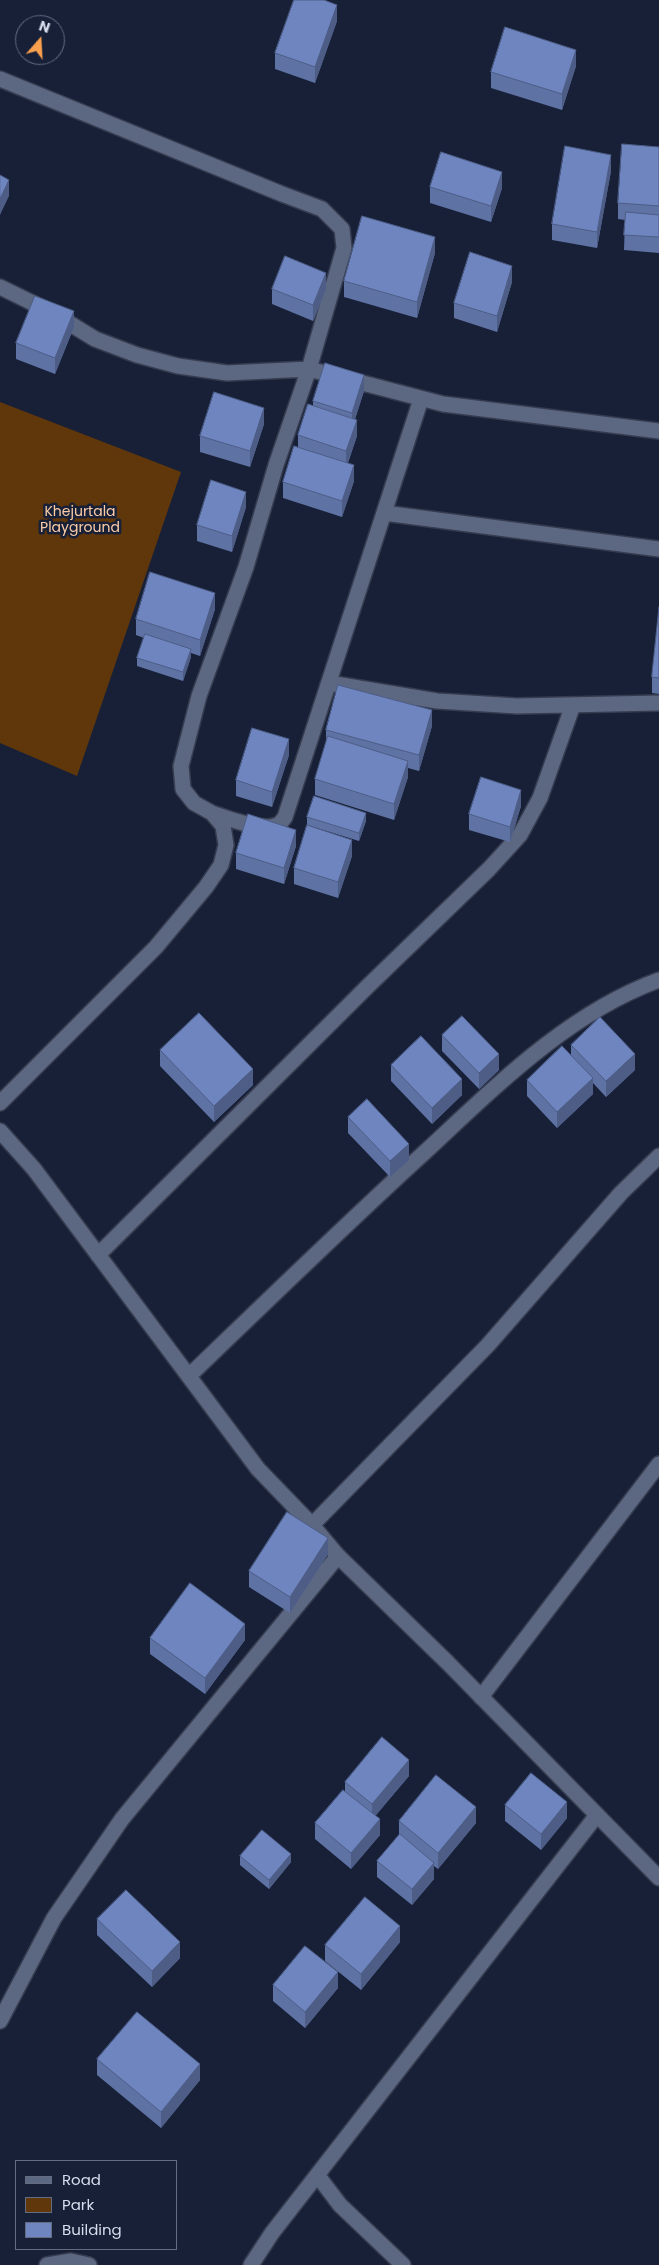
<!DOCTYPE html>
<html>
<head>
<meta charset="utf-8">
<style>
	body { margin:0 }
	#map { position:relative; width:659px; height:2265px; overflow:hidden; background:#172037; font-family:Poppins,sans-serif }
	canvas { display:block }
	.legend { position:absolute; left:15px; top:2160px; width:162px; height:90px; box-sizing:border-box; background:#172037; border:1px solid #636c80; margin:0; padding:6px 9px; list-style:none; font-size:15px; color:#d6dded }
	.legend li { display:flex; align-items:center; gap:10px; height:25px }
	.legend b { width:25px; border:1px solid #636c80 }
	.north { position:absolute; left:15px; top:15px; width:50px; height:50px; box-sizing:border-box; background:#172037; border:1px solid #636c80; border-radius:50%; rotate:19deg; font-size:14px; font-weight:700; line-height:20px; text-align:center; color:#d6dded }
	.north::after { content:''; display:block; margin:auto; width:18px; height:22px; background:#fa9f4e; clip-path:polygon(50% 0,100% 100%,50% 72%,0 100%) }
</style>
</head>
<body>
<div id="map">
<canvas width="659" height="2265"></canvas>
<ul class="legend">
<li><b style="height:6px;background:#5c6782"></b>Road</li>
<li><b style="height:14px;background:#60360b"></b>Park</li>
<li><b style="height:14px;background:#6e85bf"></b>Building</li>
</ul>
<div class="north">N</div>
</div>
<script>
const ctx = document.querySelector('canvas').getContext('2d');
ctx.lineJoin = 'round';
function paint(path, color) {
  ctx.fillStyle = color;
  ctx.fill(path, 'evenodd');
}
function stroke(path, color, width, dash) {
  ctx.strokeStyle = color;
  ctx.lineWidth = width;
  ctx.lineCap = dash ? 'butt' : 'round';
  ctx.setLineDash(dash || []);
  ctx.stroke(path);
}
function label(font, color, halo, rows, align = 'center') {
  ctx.font = font + ' Poppins,sans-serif';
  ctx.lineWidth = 5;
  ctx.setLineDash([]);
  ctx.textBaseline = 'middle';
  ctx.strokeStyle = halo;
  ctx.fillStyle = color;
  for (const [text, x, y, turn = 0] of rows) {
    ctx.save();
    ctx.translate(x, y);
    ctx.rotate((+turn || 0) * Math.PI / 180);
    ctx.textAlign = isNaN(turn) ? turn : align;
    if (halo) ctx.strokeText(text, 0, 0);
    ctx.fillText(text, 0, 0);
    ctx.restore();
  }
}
paint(new Path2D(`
	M 0,402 L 181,472 L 77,776 L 0,743 Z`), '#60360b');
const street = new Path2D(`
	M 0,79 L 282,194 L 322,209 L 342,229 L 344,248 L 309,369 L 276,465 L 246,567 L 199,696 L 181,766 L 183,789 L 194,803 L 212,813 L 223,826 L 226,845 L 221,865 L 206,887 L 156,947 L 0,1103
	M 0,287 L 51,312 L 95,339 L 137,355 L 178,366 L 227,373 L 309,369 L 443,404 L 659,431
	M 384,513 L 659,549
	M 329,683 L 437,701 L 517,706 L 659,703
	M 212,813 C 227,818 262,832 277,825 C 280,824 283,820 285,817 L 421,399
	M 98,1255 L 367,987 L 489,869 L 520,835 L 540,798 L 573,705
	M 189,1376 C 267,1301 345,1225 425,1152 C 495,1087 568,1013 659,980
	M 312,1525 L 488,1345 L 621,1193 L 659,1156
	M 481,1697 L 659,1464
	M 0,2021 L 54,1918 L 122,1819 L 338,1556
	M 318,2176 L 340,2205 L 403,2265
	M 47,2265 L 71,2261 L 89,2265
	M 251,2265 L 272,2233 L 597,1815`);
const secondary = new Path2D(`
	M 0,1131 L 34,1169 L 258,1469 L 312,1525 L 338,1556 L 448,1663 L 659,1878`);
stroke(street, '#363c4f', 18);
stroke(secondary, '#363c4f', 18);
stroke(street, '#5c6782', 15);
stroke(secondary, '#5c6782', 15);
paint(new Path2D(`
	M 337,21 L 315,83 L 275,69 L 275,53 Z
	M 576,66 L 562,110 L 491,88 L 491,72 Z
	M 659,147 L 659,253 L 624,250 L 625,220 L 618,219 L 618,203 Z
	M 611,171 L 597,248 L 552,240 L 552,224 Z
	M 430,187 L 502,188 L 491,222 L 430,203 Z
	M 435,253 L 417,318 L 344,297 L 344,281 Z
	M 512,282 L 497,332 L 454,318 L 454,303 Z
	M 272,289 L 326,289 L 313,321 L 272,304 Z
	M 74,327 L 55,374 L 16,359 L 16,343 Z
	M 364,391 L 355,419 L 357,436 L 348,463 L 354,481 L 342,517 L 283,498 L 283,482 L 298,447 L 298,435 L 313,406 L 313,401 Z
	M 264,424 L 250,467 L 200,452 L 200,436 Z
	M 246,507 L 232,552 L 197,541 L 197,525 Z
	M 659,607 L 659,694 L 652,693 L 652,677 Z
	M 215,609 L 200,656 L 191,653 L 191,657 L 183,681 L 137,666 L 137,658 L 144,638 L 136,635 L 136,619 Z
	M 432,726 L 419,771 L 408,768 L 408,777 L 394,820 L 315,795 L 315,779 L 326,742 L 326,730 Z
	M 289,755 L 272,807 L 236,796 L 236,780 Z
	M 521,806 L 510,842 L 469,830 L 469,814 Z
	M 307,817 L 366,821 L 359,841 L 307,825 Z
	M 296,846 L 284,884 L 236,869 L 236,853 Z
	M 352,856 L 338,898 L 294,884 L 294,868 Z
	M 442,1035 L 499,1070 L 479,1089 L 442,1051 Z
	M 571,1045 L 635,1070 L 606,1097 L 593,1083 L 593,1094 L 557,1128 L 527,1096 L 527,1080 L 571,1055 Z
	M 160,1050 L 253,1085 L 214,1122 L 160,1066 Z
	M 391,1065 L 462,1095 L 432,1124 L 391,1081 Z
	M 348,1117 L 409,1160 L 390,1177 L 348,1133 Z
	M 328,1554 L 290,1613 L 249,1587 L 249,1571 Z
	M 150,1638 L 245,1640 L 205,1694 L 150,1654 Z
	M 409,1776 L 375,1816 L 380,1835 L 351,1869 L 315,1839 L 315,1823 L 345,1791 L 345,1782 Z
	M 505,1805 L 567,1818 L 541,1850 L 505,1821 Z
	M 399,1821 L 476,1823 L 438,1869 L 434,1866 L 434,1879 L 412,1905 L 377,1877 L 377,1861 L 399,1835 Z
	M 240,1856 L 291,1862 L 269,1889 L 240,1865 Z
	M 97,1919 L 180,1958 L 152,1987 L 97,1935 Z
	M 400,1942 L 361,1990 L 325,1961 L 325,1945 Z
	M 273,1985 L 338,1988 L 305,2028 L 273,2001 Z
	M 97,2059 L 200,2080 L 161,2128 L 97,2075 Z`), '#5f72a4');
paint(new Path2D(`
	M 337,5 L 337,21 L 315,83 L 315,67 Z
	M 576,50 L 576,66 L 562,110 L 562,94 Z
	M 611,155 L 611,171 L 597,248 L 597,232 Z
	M 502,172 L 502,188 L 491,222 L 491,206 Z
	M 9,180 L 9,196 L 0,215 L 0,199 Z
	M 435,237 L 435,253 L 417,318 L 417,302 Z
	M 512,266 L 512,282 L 497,332 L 497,316 Z
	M 326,273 L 326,289 L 313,321 L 313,305 Z
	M 74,311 L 74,327 L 55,374 L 55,358 Z
	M 364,375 L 364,391 L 352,429 L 352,413 Z
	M 264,408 L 264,424 L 250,467 L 250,451 Z
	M 357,420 L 357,436 L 346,467 L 346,451 Z
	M 354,465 L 354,481 L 342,517 L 342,501 Z
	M 246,492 L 246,507 L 232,552 L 232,536 Z
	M 215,593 L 215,609 L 200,656 L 200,640 Z
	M 191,649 L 191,657 L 183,681 L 183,672 Z
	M 432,710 L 432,726 L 419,771 L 419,755 Z
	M 289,739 L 289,755 L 272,807 L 272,792 Z
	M 408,761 L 408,777 L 394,820 L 394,804 Z
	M 521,790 L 521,806 L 510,842 L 510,827 Z
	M 366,813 L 366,821 L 359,841 L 359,833 Z
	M 296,830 L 296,846 L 284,884 L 284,868 Z
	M 352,840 L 352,856 L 338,898 L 338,882 Z
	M 499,1054 L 499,1070 L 479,1089 L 479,1073 Z
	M 635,1054 L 635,1070 L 606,1097 L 606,1081 Z
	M 253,1069 L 253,1085 L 214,1122 L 214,1106 Z
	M 593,1078 L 593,1094 L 557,1128 L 557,1112 Z
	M 462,1079 L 462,1095 L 432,1124 L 432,1108 Z
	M 409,1144 L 409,1160 L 390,1177 L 390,1161 Z
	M 328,1538 L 328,1554 L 290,1613 L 290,1597 Z
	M 245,1624 L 245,1640 L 205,1694 L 205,1678 Z
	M 409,1760 L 409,1776 L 372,1820 L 372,1804 Z
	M 567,1802 L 567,1818 L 541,1850 L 541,1834 Z
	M 476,1807 L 476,1823 L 438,1869 L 438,1853 Z
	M 380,1819 L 380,1835 L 351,1869 L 351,1853 Z
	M 291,1854 L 291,1862 L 269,1889 L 269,1880 Z
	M 434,1863 L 434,1879 L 412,1905 L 412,1889 Z
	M 400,1926 L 400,1942 L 361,1990 L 361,1974 Z
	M 180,1942 L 180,1958 L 152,1987 L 152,1971 Z
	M 338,1972 L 338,1988 L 305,2028 L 305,2012 Z
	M 200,2064 L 200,2080 L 161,2128 L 161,2112 Z`), '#4d5d86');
const building = new Path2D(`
	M 294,0 L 324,0 L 337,5 L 315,67 L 275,53 Z
	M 505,27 L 576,50 L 562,94 L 491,72 Z
	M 622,144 L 659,147 L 659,206 L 618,203 Z
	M 565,146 L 611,155 L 597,232 L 552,224 Z
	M 441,152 L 502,172 L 491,206 L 430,187 Z
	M 0,175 L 9,180 L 0,199 Z
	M 626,212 L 659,215 L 659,237 L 624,235 Z
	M 362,216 L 435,237 L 417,302 L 344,281 Z
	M 470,252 L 512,266 L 497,316 L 454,303 Z
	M 285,256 L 326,273 L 313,305 L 272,289 Z
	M 35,296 L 74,311 L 55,358 L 16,343 Z
	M 325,363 L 364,375 L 352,413 L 313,401 Z
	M 214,392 L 264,408 L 250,451 L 200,436 Z
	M 308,404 L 357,420 L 346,451 L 298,435 Z
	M 294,446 L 354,465 L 342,501 L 283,482 Z
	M 211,480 L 246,492 L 232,536 L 197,525 Z
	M 150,572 L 215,593 L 200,640 L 136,619 Z
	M 659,607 L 659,678 L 652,677 Z
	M 145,634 L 191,649 L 183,672 L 137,658 Z
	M 338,685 L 432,710 L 419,755 L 326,730 Z
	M 252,728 L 289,739 L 272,792 L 236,780 Z
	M 328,736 L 408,761 L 394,804 L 315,779 Z
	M 481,777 L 521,790 L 510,827 L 469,814 Z
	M 314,796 L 366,813 L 359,833 L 307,817 Z
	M 248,814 L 296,830 L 284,868 L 236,853 Z
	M 307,825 L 352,840 L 338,882 L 294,868 Z
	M 199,1013 L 253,1069 L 214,1106 L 160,1050 Z
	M 462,1016 L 499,1054 L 479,1073 L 442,1035 Z
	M 600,1017 L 635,1054 L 606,1081 L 571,1045 Z
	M 421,1036 L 462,1079 L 432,1108 L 391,1065 Z
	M 562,1046 L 593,1078 L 557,1112 L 527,1080 Z
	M 367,1099 L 409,1144 L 390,1161 L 348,1117 Z
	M 287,1512 L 328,1538 L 290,1597 L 249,1571 Z
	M 190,1583 L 245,1624 L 205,1678 L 150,1638 Z
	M 382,1737 L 409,1760 L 372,1804 L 345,1782 Z
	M 531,1773 L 567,1802 L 541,1834 L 505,1805 Z
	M 436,1775 L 476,1807 L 438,1853 L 399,1821 Z
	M 343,1790 L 380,1819 L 351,1853 L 315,1823 Z
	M 262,1830 L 291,1854 L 269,1880 L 240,1856 Z
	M 400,1834 L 434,1863 L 412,1889 L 377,1861 Z
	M 126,1890 L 180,1942 L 152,1971 L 97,1919 Z
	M 365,1897 L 400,1926 L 361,1974 L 325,1945 Z
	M 305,1946 L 338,1972 L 305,2012 L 273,1985 Z
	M 137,2012 L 200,2064 L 161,2112 L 97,2059 Z`);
paint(building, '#6e85bf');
stroke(building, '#4d5d86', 1);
label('14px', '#fccca7', '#172037', [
	["Khejurtala",80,512],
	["Playground",80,528]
]);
</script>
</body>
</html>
